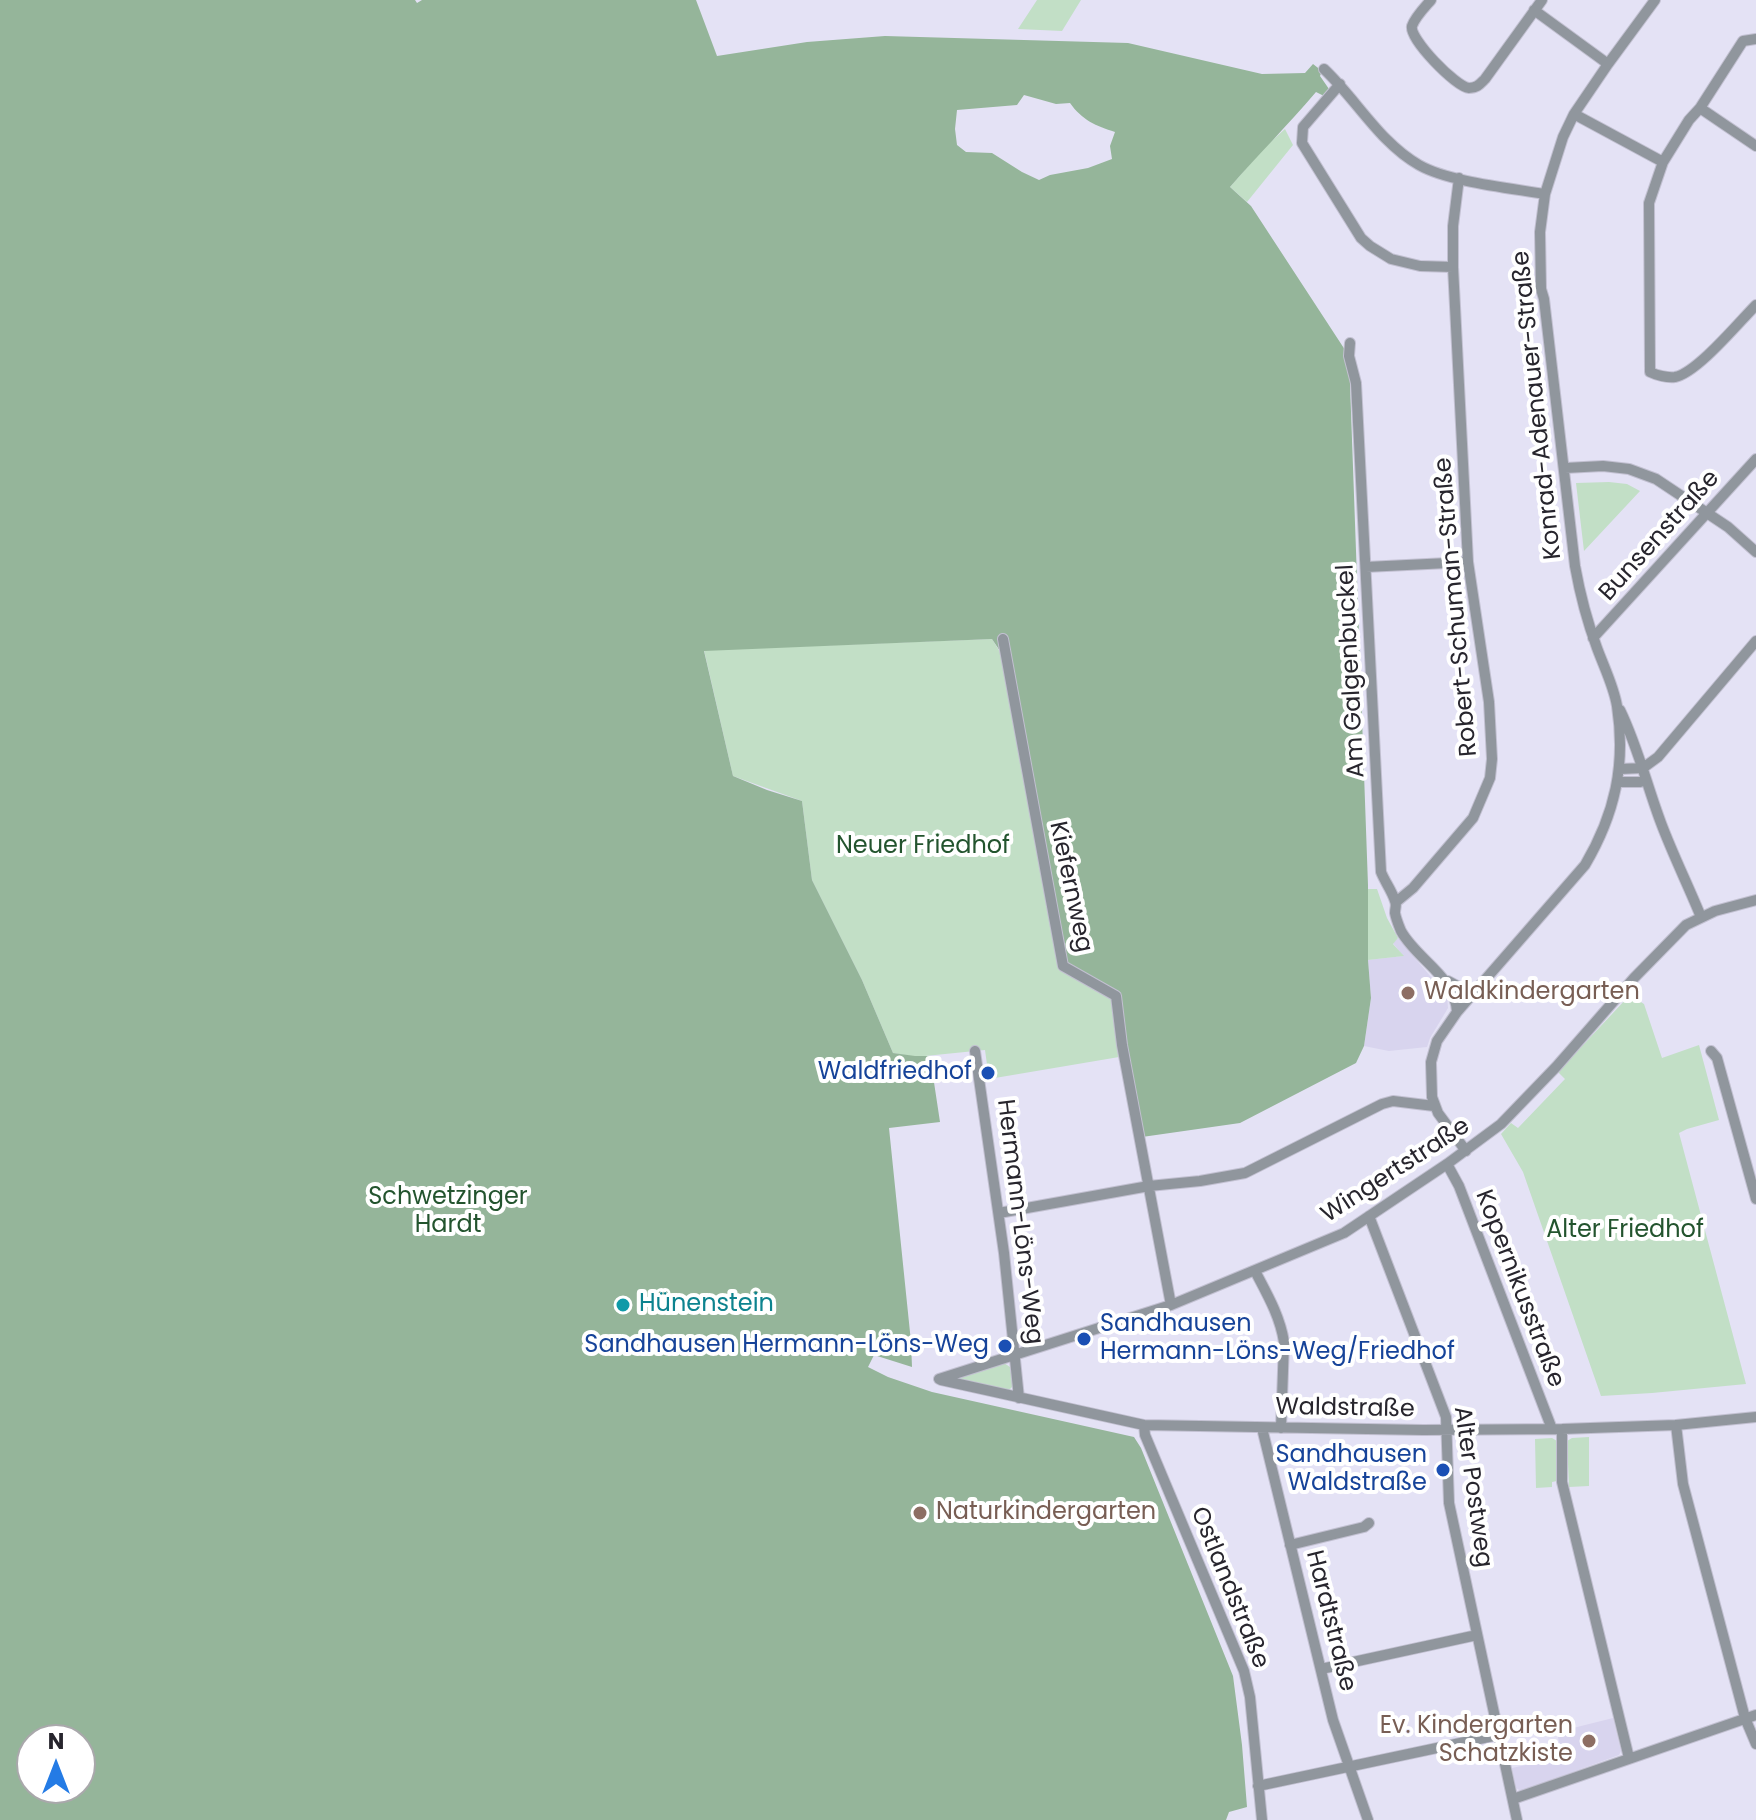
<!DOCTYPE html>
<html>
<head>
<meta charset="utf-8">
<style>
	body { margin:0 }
	#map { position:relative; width:1756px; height:1820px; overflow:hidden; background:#e4e2f5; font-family:Poppins,sans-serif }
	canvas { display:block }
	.north { position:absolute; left:16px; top:1724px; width:80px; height:80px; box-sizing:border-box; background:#fff; border:2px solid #a9a8ab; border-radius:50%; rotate:0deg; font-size:22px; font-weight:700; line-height:32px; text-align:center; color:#27252d }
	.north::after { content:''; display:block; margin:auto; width:28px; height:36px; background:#247be5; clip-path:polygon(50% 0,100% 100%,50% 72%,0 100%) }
</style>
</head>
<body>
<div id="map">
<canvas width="1756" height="1820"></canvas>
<div class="north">N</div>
</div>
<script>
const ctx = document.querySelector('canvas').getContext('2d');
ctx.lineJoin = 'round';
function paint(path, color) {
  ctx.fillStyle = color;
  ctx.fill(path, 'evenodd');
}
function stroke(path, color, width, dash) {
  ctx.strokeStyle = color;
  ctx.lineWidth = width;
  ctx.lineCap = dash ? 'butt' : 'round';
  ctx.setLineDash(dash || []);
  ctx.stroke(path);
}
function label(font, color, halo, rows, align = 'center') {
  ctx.font = font + ' Poppins,sans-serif';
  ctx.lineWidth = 8;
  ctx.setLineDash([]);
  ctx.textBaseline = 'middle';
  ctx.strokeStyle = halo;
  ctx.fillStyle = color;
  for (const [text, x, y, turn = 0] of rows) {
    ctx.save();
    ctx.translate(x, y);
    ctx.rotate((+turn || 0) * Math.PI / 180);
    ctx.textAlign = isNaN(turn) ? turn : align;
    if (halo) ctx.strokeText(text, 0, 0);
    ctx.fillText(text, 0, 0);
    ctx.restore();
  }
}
paint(new Path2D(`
	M 1398,938 L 1447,996 L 1448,1008 L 1430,1038 L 1427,1047 L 1389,1051 L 1364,1046 L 1371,998 L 1368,960 L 1403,956 L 1393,943 Z
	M 1613,1718 L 1621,1751 L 1619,1755 L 1521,1791 L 1516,1788 L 1512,1768 L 1562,1757 L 1557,1732 Z`), '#d8d4ee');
paint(new Path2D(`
	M 1037,0 L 1081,0 L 1062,31 L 1018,29 Z
	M 1285,129 L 1293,145 L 1247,202 L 1230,187 L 1264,148 Z
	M 1609,482 L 1627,484 L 1640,491 L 1584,551 L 1576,483 Z
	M 992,639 L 1003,657 L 1114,996 L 1125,1056 L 989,1079 L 985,1050 L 915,1057 L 893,1053 L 862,980 L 812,880 L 802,801 L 733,776 L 704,650 Z
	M 1368,889 L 1377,889 L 1387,918 L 1398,938 L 1393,944 L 1404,956 L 1368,960 Z
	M 1626,999 L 1636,999 L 1644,1004 L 1662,1058 L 1699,1045 L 1719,1120 L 1687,1129 L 1679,1133 L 1746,1384 L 1652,1393 L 1601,1396 L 1523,1172 L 1501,1134 L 1511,1123 L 1518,1128 L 1565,1079 L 1558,1072 Z
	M 1004,1363 L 1010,1367 L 1013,1386 L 1008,1391 L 954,1378 Z
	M 1589,1437 L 1589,1486 L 1569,1487 L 1567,1441 L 1572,1438 Z
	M 1552,1438 L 1557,1441 L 1557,1481 L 1552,1482 L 1552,1487 L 1536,1488 L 1535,1439 Z`), '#c2dfc6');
paint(new Path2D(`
	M 0,0 L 415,0 L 417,3 L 422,0 L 696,0 L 717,56 L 807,42 L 885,36 L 1128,43 L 1262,74 L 1305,73 L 1313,64 L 1322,71 L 1320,76 L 1329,89 L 1324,96 L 1316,92 C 1288,125 1258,155 1230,187 L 1251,206 L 1349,356 L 1368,885 L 1368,960 L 1371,998 L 1364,1046 L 1356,1063 L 1240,1123 L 1142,1137 L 1114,996 L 1062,967 L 1004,657 L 992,639 L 704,651 L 733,776 L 767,790 L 802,801 L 812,880 L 862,980 L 893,1053 L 915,1056 L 930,1056 L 940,1122 L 889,1128 L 911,1342 L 912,1367 L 874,1355 L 868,1367 L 888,1377 L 932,1392 L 1134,1437 L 1141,1448 L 1233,1676 L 1242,1745 L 1247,1807 L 1229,1812 L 1226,1820 L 0,1820 ZM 1024,95 L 1056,104 L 1070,103 C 1082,120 1096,126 1115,132 L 1110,146 L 1112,159 L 1088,168 L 1050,175 L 1039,180 L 1022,172 L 992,153 L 966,152 L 957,145 L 955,129 L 957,110 L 1017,105 ZM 32,1740 L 80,1740 L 80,1788 L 32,1788 Z`), '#95b59a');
const minor = new Path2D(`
	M 1431,0 C 1425,7 1415,17 1412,26 C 1409,39 1456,87 1469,88 C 1477,88 1480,84 1485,79 L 1542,0
	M 1534,10 L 1608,64
	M 1324,69 C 1356,99 1380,143 1419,165 C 1449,182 1510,188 1545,194
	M 1340,84 L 1303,127 L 1302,143 L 1361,238 L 1370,246 L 1391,259 L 1420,266 L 1453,267
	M 1700,108 L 1756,146
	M 1574,114 L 1663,162 L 1649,203 L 1650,372 C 1656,375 1667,378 1675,377 C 1697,373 1739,322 1756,305
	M 1663,162 L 1689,120 L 1700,108 L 1743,41 L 1756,39
	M 1350,343 L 1349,356 L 1356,383 L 1381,872 C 1385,882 1392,891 1395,901 C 1397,906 1395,907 1395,913 C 1396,919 1399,926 1401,931 C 1417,960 1455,976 1457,1012
	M 1565,468 L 1603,466 L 1629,469 L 1656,479 L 1728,527 L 1756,552
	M 1366,567 L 1468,562
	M 1593,638 L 1756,459
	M 1003,639 L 1063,966 L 1116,996 L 1122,1045 L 1171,1305
	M 1620,710 C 1638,747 1647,786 1661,823 C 1673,855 1688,885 1701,917
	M 1620,769 L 1643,768 L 1658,757 L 1756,641
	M 1618,782 L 1640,782 L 1646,780
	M 1396,902 L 1413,888 L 1473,818 L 1490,778 L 1492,759 L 1489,702 L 1468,562 L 1453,267 L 1453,226 L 1459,178
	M 1448,981 L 1461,988 L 1478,989
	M 975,1051 L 1004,1253 L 1019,1398
	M 1711,1051 L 1717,1058 L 1756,1199
	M 1466,1151 L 1438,1113 L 1432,1097 L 1431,1062 L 1437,1041 L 1457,1012 L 1585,865 C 1615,814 1626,765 1617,706 C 1614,687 1604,667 1597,648 C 1587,621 1580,594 1575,566 L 1544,299 L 1541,289 L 1540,232 L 1545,194 L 1563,137 L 1574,114 L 1608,64 L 1655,0
	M 1447,1164 L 1459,1186 L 1552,1429
	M 999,1213 L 1149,1186 L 1200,1181 L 1245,1173 L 1382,1104 L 1393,1101 L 1434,1106
	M 1369,1216 L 1446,1417 L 1449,1503 L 1517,1820
	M 1255,1271 C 1267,1294 1280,1316 1284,1342 L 1281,1428
	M 939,1379 L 1171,1305 L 1344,1233 L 1447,1164 L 1501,1124 L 1556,1067 L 1634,978 L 1686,925 L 1715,911 L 1756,900
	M 941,1380 L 1144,1425 L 1423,1430 L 1562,1429 L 1676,1425 L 1756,1417
	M 1144,1425 L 1145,1435 L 1244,1671 L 1250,1697 L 1262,1820
	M 1676,1425 L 1683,1484 L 1745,1718 L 1756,1744
	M 1262,1428 L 1333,1720 L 1368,1820
	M 1562,1429 L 1562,1482 L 1629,1758
	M 1290,1545 L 1364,1527 L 1369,1523
	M 1321,1669 L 1477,1635
	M 1258,1786 L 1498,1735
	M 1513,1799 L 1756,1715`);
stroke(minor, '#c2c0d1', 12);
stroke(minor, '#90969d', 10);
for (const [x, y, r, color] of [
	[1408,993,8,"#8d6e63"],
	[988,1073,8,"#1a4fb4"],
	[623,1305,8,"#0f9aa8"],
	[1084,1339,8,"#1a4fb4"],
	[1005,1346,8,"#1a4fb4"],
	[1443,1470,8,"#1a4fb4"],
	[920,1513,8,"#8d6e63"],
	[1589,1741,8,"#8d6e63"]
]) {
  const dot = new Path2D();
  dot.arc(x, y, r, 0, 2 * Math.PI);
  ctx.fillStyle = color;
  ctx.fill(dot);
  stroke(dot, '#fff', 3);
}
label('24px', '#27252d', '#fff', [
	["Konrad-Adenauer-Straße",1538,405,-96],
	["Bunsenstraße",1660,536,-48],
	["Robert-Schuman-Straße",1457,607,-95],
	["Am Galgenbuckel",1352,671,-93],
	["Kiefernweg",1070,887,78],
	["Wingertstraße",1396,1171,-33],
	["Hermann-Löns-Weg",1019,1222,83],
	["Kopernikusstraße",1519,1289,69],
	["Waldstraße",1345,1409,1],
	["Alter Postweg",1472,1487,82],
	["Ostlandstraße",1229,1588,68],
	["Hardtstraße",1330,1621,76]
]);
label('24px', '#23542e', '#fff', [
	["Neuer Friedhof",923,847],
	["Schwetzinger",448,1198],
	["Hardt",448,1226],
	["Alter Friedhof",1625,1231]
]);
label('24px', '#785e54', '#fff', [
	["Waldkindergarten",1424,993],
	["Naturkindergarten",936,1513],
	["Ev. Kindergarten",1573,1727,"right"],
	["Schatzkiste",1573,1755,"right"]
], 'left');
label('24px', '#164399', '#fff', [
	["Waldfriedhof",972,1073],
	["Sandhausen",1100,1325,"left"],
	["Hermann-Löns-Weg/Friedhof",1100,1353,"left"],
	["Sandhausen Hermann-Löns-Weg",989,1346],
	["Sandhausen",1427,1456],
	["Waldstraße",1427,1484]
], 'right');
label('24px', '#0d838f', '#fff', [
	["Hünenstein",639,1305]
], 'left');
</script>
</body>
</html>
